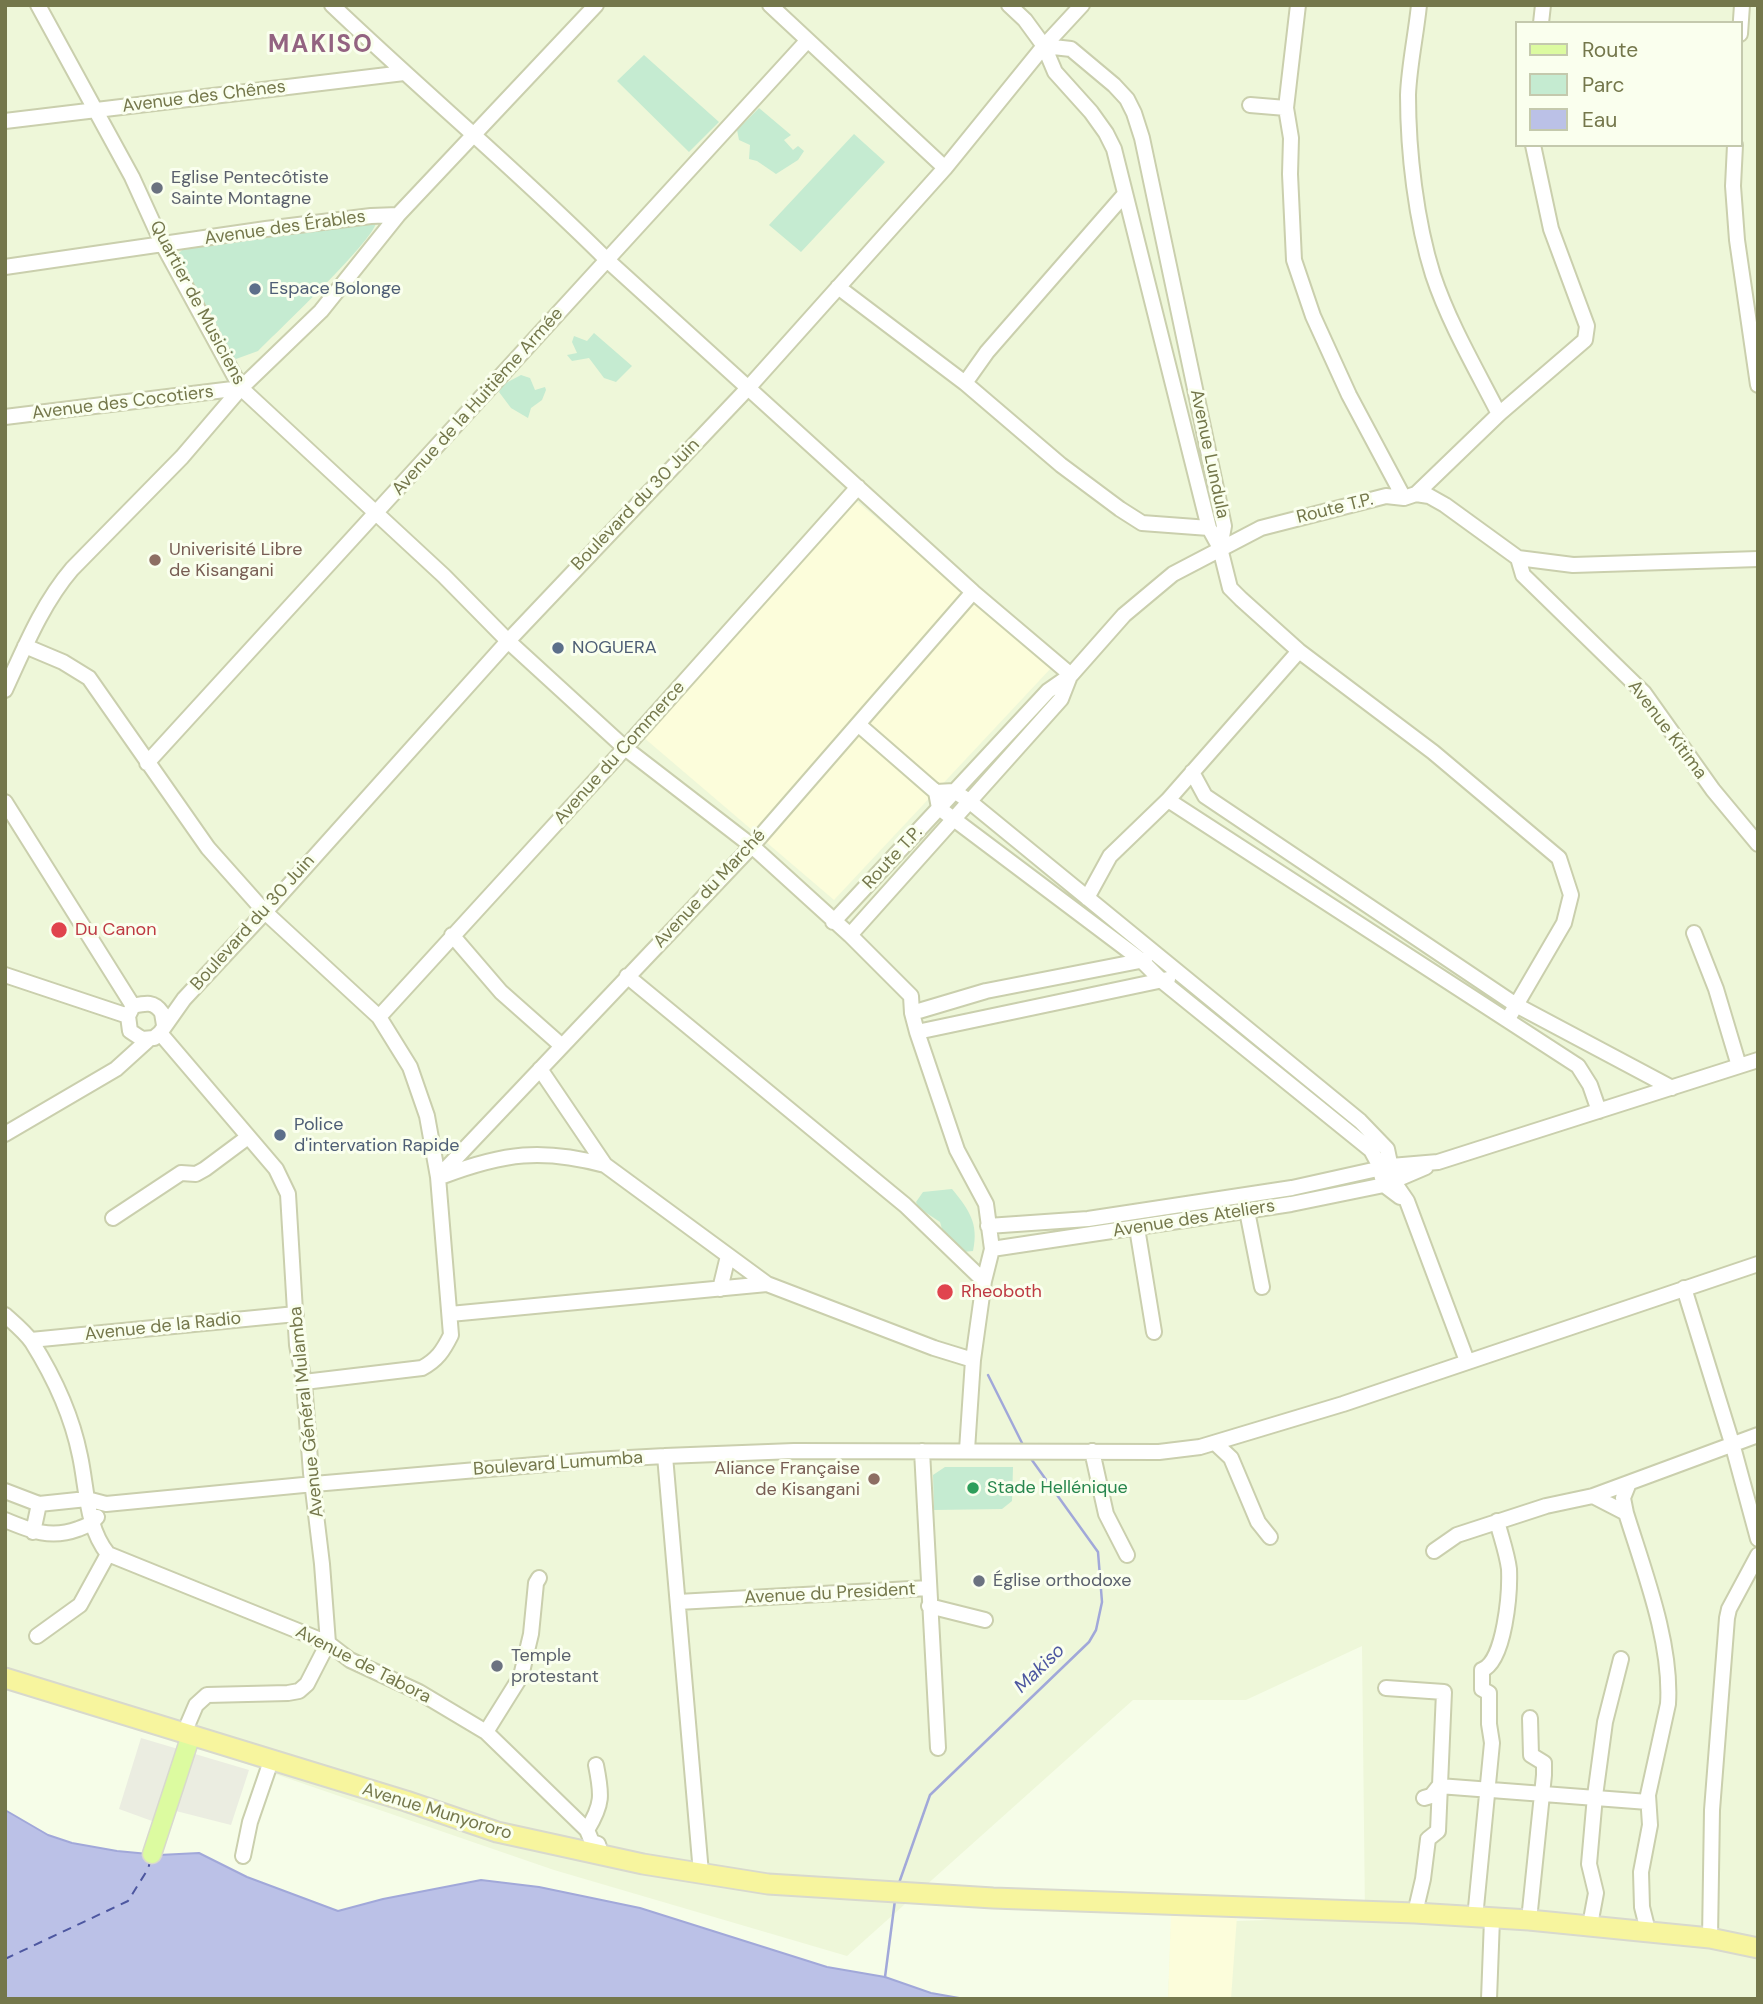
<!DOCTYPE html>
<html>
<head>
<meta charset="utf-8">
<style>
	body { margin:0 }
	#map { position:relative; width:1763px; height:2004px; overflow:hidden; background:#f6fde8; font-family:"DM Sans",sans-serif }
	canvas { display:block }
	.frame { position:absolute; inset:0; border:7px solid #74774b; pointer-events:none }
	.legend { position:absolute; left:1515px; top:21px; width:228px; height:126px; box-sizing:border-box; background:#faffee; border:2px solid #c4c9ad; margin:0; padding:9px 12px; list-style:none; font-size:21px; color:#74774b }
	.legend li { display:flex; align-items:center; gap:14px; height:35px }
	.legend b { width:35px; border:2px solid #c4c9ad }
</style>
</head>
<body>
<div id="map">
<canvas width="1763" height="2004"></canvas>
<div class="frame"></div>
<ul class="legend">
<li><b style="height:9px;background:#dcfba0"></b>Route</li>
<li><b style="height:19px;background:#c5ebd1"></b>Parc</li>
<li><b style="height:19px;background:#bbc1e7"></b>Eau</li>
</ul>
</div>
<script>
const ctx = document.querySelector('canvas').getContext('2d');
ctx.lineJoin = 'round';
function paint(path, color) {
  ctx.fillStyle = color;
  ctx.fill(path, 'evenodd');
}
function stroke(path, color, width, dash) {
  ctx.strokeStyle = color;
  ctx.lineWidth = width;
  ctx.lineCap = dash ? 'butt' : 'round';
  ctx.setLineDash(dash || []);
  ctx.stroke(path);
}
function label(font, color, halo, rows, align = 'center') {
  ctx.font = font + ' "DM Sans",sans-serif';
  ctx.lineWidth = 6;
  ctx.setLineDash([]);
  ctx.textBaseline = 'middle';
  ctx.strokeStyle = halo;
  ctx.fillStyle = color;
  for (const [text, x, y, turn = 0] of rows) {
    ctx.save();
    ctx.translate(x, y);
    ctx.rotate((+turn || 0) * Math.PI / 180);
    ctx.textAlign = isNaN(turn) ? turn : align;
    if (halo) ctx.strokeText(text, 0, 0);
    ctx.fillText(text, 0, 0);
    ctx.restore();
  }
}
paint(new Path2D(`
	M 5,5 L 1758,5 L 1758,1999 L 1168,1999 L 1171,1923 L 1365,1917 L 1362,1646 L 1246,1700 L 1133,1700 L 847,1956 L 554,1870 L 5,1681 ZM 1516,23 L 1740,23 L 1740,145 L 1516,145 Z`), '#eef7d9');
paint(new Path2D(`
	M 855,500 L 1053,666 L 834,900 L 643,737 Z
	M 1171,1914 L 1237,1916 L 1231,1999 L 1168,1999 Z`), '#fcfddb');
paint(new Path2D(`
	M 141,1738 L 249,1770 L 231,1825 L 172,1810 L 146,1853 L 152,1821 L 119,1809 Z`), '#ebede1');
paint(new Path2D(`
	M 644,55 L 719,122 L 689,152 L 617,81 Z
	M 759,108 L 791,135 L 784,140 L 793,150 L 798,146 L 804,151 L 798,160 L 776,174 L 757,161 L 749,159 L 750,145 L 739,140 L 737,130 Z
	M 854,134 L 885,162 L 801,252 L 769,225 Z
	M 372,220 L 376,223 C 372,242 278,331 258,351 L 236,359 L 230,354 L 179,263 L 178,254 L 183,249 Z
	M 594,333 L 632,366 L 616,382 L 604,378 L 589,358 L 572,361 L 567,355 L 577,353 L 572,342 L 574,336 L 587,341 Z
	M 521,375 L 530,378 L 535,390 L 545,387 L 546,390 L 542,400 L 531,408 L 528,418 L 511,408 L 499,392 L 504,384 Z
	M 952,1189 C 969,1210 979,1223 973,1251 L 963,1252 L 942,1229 L 940,1222 L 919,1208 L 916,1202 L 923,1192 Z
	M 945,1467 L 1013,1467 L 1012,1501 L 1002,1509 L 934,1510 L 933,1475 Z`), '#c5ebd1');
const water = new Path2D(`
	M 5,1810 L 48,1835 L 72,1843 L 117,1851 L 159,1855 L 199,1853 L 247,1877 L 338,1911 L 383,1899 L 481,1880 L 539,1887 L 640,1908 L 827,1967 L 885,1977 L 931,1993 L 965,1999 L 5,1999 Z`);
paint(water, '#bbc1e7');
stroke(water, '#a1a8d9', 2);
stroke(new Path2D(`
	M 988,1375 L 1024,1447
	M 899,1883 L 930,1795 L 1089,1642 L 1096,1630 L 1102,1602 L 1098,1552 L 1029,1456
	M 885,1977 L 895,1900`), '#a1a8d9', 2.5);
stroke(new Path2D(`
	M 5,1959 L 128,1901 L 148,1869 L 150,1862`), '#4d57a0', 2, [9, 7]);
const minor = new Path2D(`
	M 38,5 L 132,177 L 163,245 L 241,388 L 444,576 L 508,641 L 625,748 L 752,846 L 850,935 L 911,996 L 912,1013 L 917,1032 L 957,1150 L 986,1204 L 992,1249 L 984,1281 L 973,1360 L 967,1450
	M 332,5 C 422,91 518,171 606,259 L 973,592 L 1071,675
	M 770,5 L 945,168
	M 1009,5 L 1025,20 L 1044,46 L 1055,72 L 1091,112 L 1106,133 L 1114,149 L 1209,528 L 1220,548 L 1230,588 L 1241,599 L 1299,651 L 1433,752 L 1559,858 L 1571,895 L 1564,923 L 1508,1019
	M 1298,5 L 1286,108 L 1291,138 L 1290,174 L 1294,260 L 1313,316 L 1349,395 L 1404,498
	M 1419,5 C 1416,35 1409,66 1408,95 C 1408,152 1416,221 1433,275 C 1449,323 1476,369 1499,414
	M 1541,23 L 1543,5
	M 1740,34 L 1742,5
	M 1044,46 L 1071,49 L 1114,85 L 1127,99 L 1134,113 L 1142,138 L 1224,526 L 1220,548
	M 1250,105 L 1286,108
	M 5,121 L 404,73
	M 1735,145 L 1733,186 L 1737,240 L 1758,385
	M 5,267 L 266,229 L 371,216 L 398,215
	M 838,287 L 965,383 L 1061,465 L 1120,509 L 1142,523 L 1209,528
	M 965,383 L 987,352 L 1124,195
	M 5,417 L 241,388
	M 1416,494 L 1499,414 L 1585,340 L 1587,326 L 1551,229 L 1533,145
	M 1518,558 L 1523,575 L 1644,693 L 1713,790 L 1758,844
	M 25,646 L 63,662 L 89,678 L 208,848 L 265,912 L 379,1017 L 410,1067 L 427,1116 L 438,1177 L 451,1335 C 443,1351 437,1360 422,1368 L 304,1382
	M 5,690 C 24,649 42,604 72,569 L 182,457 L 241,388 L 321,311 L 398,215 L 596,5
	M 859,725 L 936,792 L 939,808 L 1141,960 L 1162,981 L 1371,1150 L 1378,1163 L 1384,1185 L 1400,1197
	M 147,763 C 368,523 586,281 807,41
	M 1192,772 L 1205,796 L 1516,1005 L 1672,1088
	M 936,792 L 954,791 L 969,801 L 1360,1121 L 1387,1149 L 1394,1182 L 1407,1201 L 1467,1361
	M 1168,800 L 1578,1066 L 1590,1085 L 1599,1111
	M 5,802 L 133,1006
	M 1087,898 L 1110,856 L 1168,800 L 1299,651
	M 833,922 L 1048,691 L 1071,675 L 1124,615 L 1173,574 L 1261,528 L 1386,496 L 1404,498 L 1416,494 L 1429,496 L 1445,505 L 1518,558 L 1573,565 L 1758,559
	M 1694,933 L 1716,989 L 1739,1066
	M 452,935 L 501,992 L 562,1046
	M 850,935 L 1061,699 L 1070,676
	M 5,975 L 128,1016
	M 627,976 L 905,1205 L 984,1281
	M 912,1013 L 986,991 L 1145,960
	M 379,1017 L 625,748 L 858,487
	M 164,1025 L 162,1013 C 154,1001 146,1003 133,1006 L 128,1016 L 130,1031 L 142,1039 L 154,1038 L 160,1033 L 184,999 L 265,912 L 508,641 L 749,387 L 945,168 L 1044,46 L 1082,5
	M 917,1032 L 1168,979
	M 160,1033 L 276,1169 L 288,1194 L 297,1345 L 304,1382 L 311,1473 L 322,1564 L 328,1643 L 307,1684 L 299,1691 L 288,1693 L 207,1695 L 196,1705 L 184,1733
	M 540,1069 L 605,1165
	M 5,1134 L 116,1069 L 148,1040
	M 443,1176 C 504,1153 542,1148 605,1165 L 767,1284 L 934,1348 L 973,1360
	M 438,1177 L 752,846 L 973,592
	M 1247,1211 L 1262,1287
	M 113,1218 L 181,1173 L 196,1174 L 205,1169 L 248,1137
	M 988,1226 L 1088,1219 L 1292,1188 L 1391,1166 L 1438,1162 L 1758,1060
	M 1137,1228 L 1154,1332
	M 992,1249 L 1291,1204 L 1384,1185 L 1426,1167
	M 1684,1288 L 1732,1443 L 1758,1539
	M 720,1289 L 728,1256
	M 450,1314 L 767,1284
	M 5,1315 C 14,1323 25,1332 32,1342 C 54,1377 72,1416 80,1456 C 87,1488 86,1527 108,1554 L 328,1643 L 350,1660 L 419,1692 L 486,1732 L 587,1830 L 592,1842 L 598,1844 L 602,1856
	M 31,1340 L 296,1314
	M 1215,1443 L 1231,1458 L 1258,1522 L 1270,1537
	M 922,1451 L 938,1748
	M 1092,1451 L 1106,1514 L 1127,1555
	M 665,1456 L 701,1873
	M 1629,1483 L 1623,1498 L 1626,1513 C 1644,1571 1672,1643 1668,1704 L 1648,1795 L 1650,1825 L 1641,1872 L 1642,1907 L 1648,1931
	M 5,1491 L 39,1504 L 87,1499 L 106,1504 L 314,1484 L 593,1460 L 665,1456 L 794,1451 L 1159,1452 L 1200,1447 L 1343,1404 L 1758,1264
	M 1593,1496 L 1626,1513
	M 5,1520 C 31,1531 51,1539 78,1529 C 86,1526 92,1524 97,1517
	M 33,1532 L 39,1504
	M 1434,1551 L 1457,1535 L 1546,1506 L 1593,1496 L 1758,1435
	M 678,1602 L 929,1588
	M 929,1606 L 985,1620
	M 37,1636 L 80,1605 L 108,1554
	M 1386,1688 L 1444,1692 L 1438,1831 L 1428,1839 L 1423,1879 L 1415,1913
	M 486,1732 L 521,1676 L 531,1634 L 536,1583 L 539,1578
	M 1424,1798 L 1431,1796 L 1439,1786 L 1648,1802
	M 587,1830 C 603,1804 602,1795 596,1765
	M 243,1856 L 250,1822 L 271,1761
	M 1475,1918 L 1492,1743 L 1489,1724 L 1489,1693 L 1482,1689 L 1482,1670 C 1505,1661 1510,1592 1509,1569 C 1507,1553 1501,1537 1497,1521
	M 1529,1920 L 1544,1775 L 1544,1763 L 1531,1755 L 1530,1718
	M 1590,1925 L 1596,1893 L 1589,1864 L 1595,1796 L 1605,1722 L 1621,1659
	M 1710,1938 L 1712,1810 L 1727,1618 L 1729,1609 L 1758,1555
	M 1489,1999 L 1492,1919`);
const major = new Path2D(`
	M 152,1854 L 191,1735`);
const highway = new Path2D(`
	M 5,1678 L 406,1801 L 497,1832 L 643,1864 L 768,1884 L 993,1898 L 1415,1913 L 1529,1920 L 1710,1938 L 1758,1948`);
stroke(minor, '#cacfad', 18);
stroke(major, '#d8d9cd', 21);
stroke(highway, '#d8d9cd', 23);
stroke(minor, '#fff', 14);
stroke(major, '#dcfba0', 18);
stroke(highway, '#f7f59e', 19);
for (const [x, y, r, color] of [
	[157,188,7,"#6b7280"],
	[255,289,7,"#5c6f8a"],
	[155,560,7,"#8d6e63"],
	[558,648,7,"#5c6f8a"],
	[59,930,9,"#e0444e"],
	[280,1135,7,"#5c6f8a"],
	[945,1292,9,"#e0444e"],
	[874,1479,7,"#8d6e63"],
	[973,1488,7,"#2e9e5b"],
	[979,1581,7,"#6b7280"],
	[497,1666,7,"#6b7280"]
]) {
  const dot = new Path2D();
  dot.arc(x, y, r, 0, 2 * Math.PI);
  ctx.fillStyle = color;
  ctx.fill(dot);
  stroke(dot, '#faffee', 2.5);
}
label('18px', '#74774b', '#faffee', [
	["Avenue des Chênes",204,97,-7],
	["Avenue des Érables",285,228,-8],
	["Quartier de Musiciens",197,303,62],
	["Avenue de la Huitième Armée",478,402,-48],
	["Avenue des Cocotiers",123,403,-7],
	["Avenue Lundula",1209,454,78],
	["Boulevard du 30 Juin",636,505,-46],
	["Route T.P.",1335,509,-14],
	["Avenue Kitima",1667,730,53],
	["Avenue du Commerce",620,753,-48],
	["Route T.P.",893,858,-47],
	["Avenue du Marché",710,889,-47],
	["Boulevard du 30 Juin",253,923,-48],
	["Avenue des Ateliers",1194,1219,-9],
	["Avenue de la Radio",163,1327,-6],
	["Avenue Général Mulamba",307,1412,-96],
	["Boulevard Lumumba",558,1464,-4],
	["Avenue du President",830,1594,-3],
	["Avenue de Tabora",363,1665,27],
	["Avenue Munyororo",437,1812,17]
]);
label('18px', '#5b616d', '#faffee', [
	["Eglise Pentecôtiste",171,178],
	["Sainte Montagne",171,199],
	["Église orthodoxe",993,1581],
	["Temple",511,1656],
	["protestant",511,1677]
], 'left');
label('18px', '#4e5e75', '#faffee', [
	["Espace Bolonge",269,289],
	["NOGUERA",572,648],
	["Police",294,1125],
	["d'intervation Rapide",294,1146]
], 'left');
label('18px', '#785e54', '#faffee', [
	["Univerisité Libre",169,550],
	["de Kisangani",169,571],
	["Aliance Française",860,1469,"right"],
	["de Kisangani",860,1490,"right"]
], 'left');
label('18px', '#be3a42', '#faffee', [
	["Du Canon",75,930],
	["Rheoboth",961,1292]
], 'left');
label('18px', '#27864d', '#faffee', [
	["Stade Hellénique",987,1488]
], 'left');
label('italic 19px', '#4d57a0', '#faffee', [
	["Makiso",1040,1669,-44]
]);
ctx.letterSpacing = '2px';
label('bold 24px', '#936381', '#faffee', [
	["MAKISO",321,46]
]);
ctx.letterSpacing = '0px';
</script>
</body>
</html>
